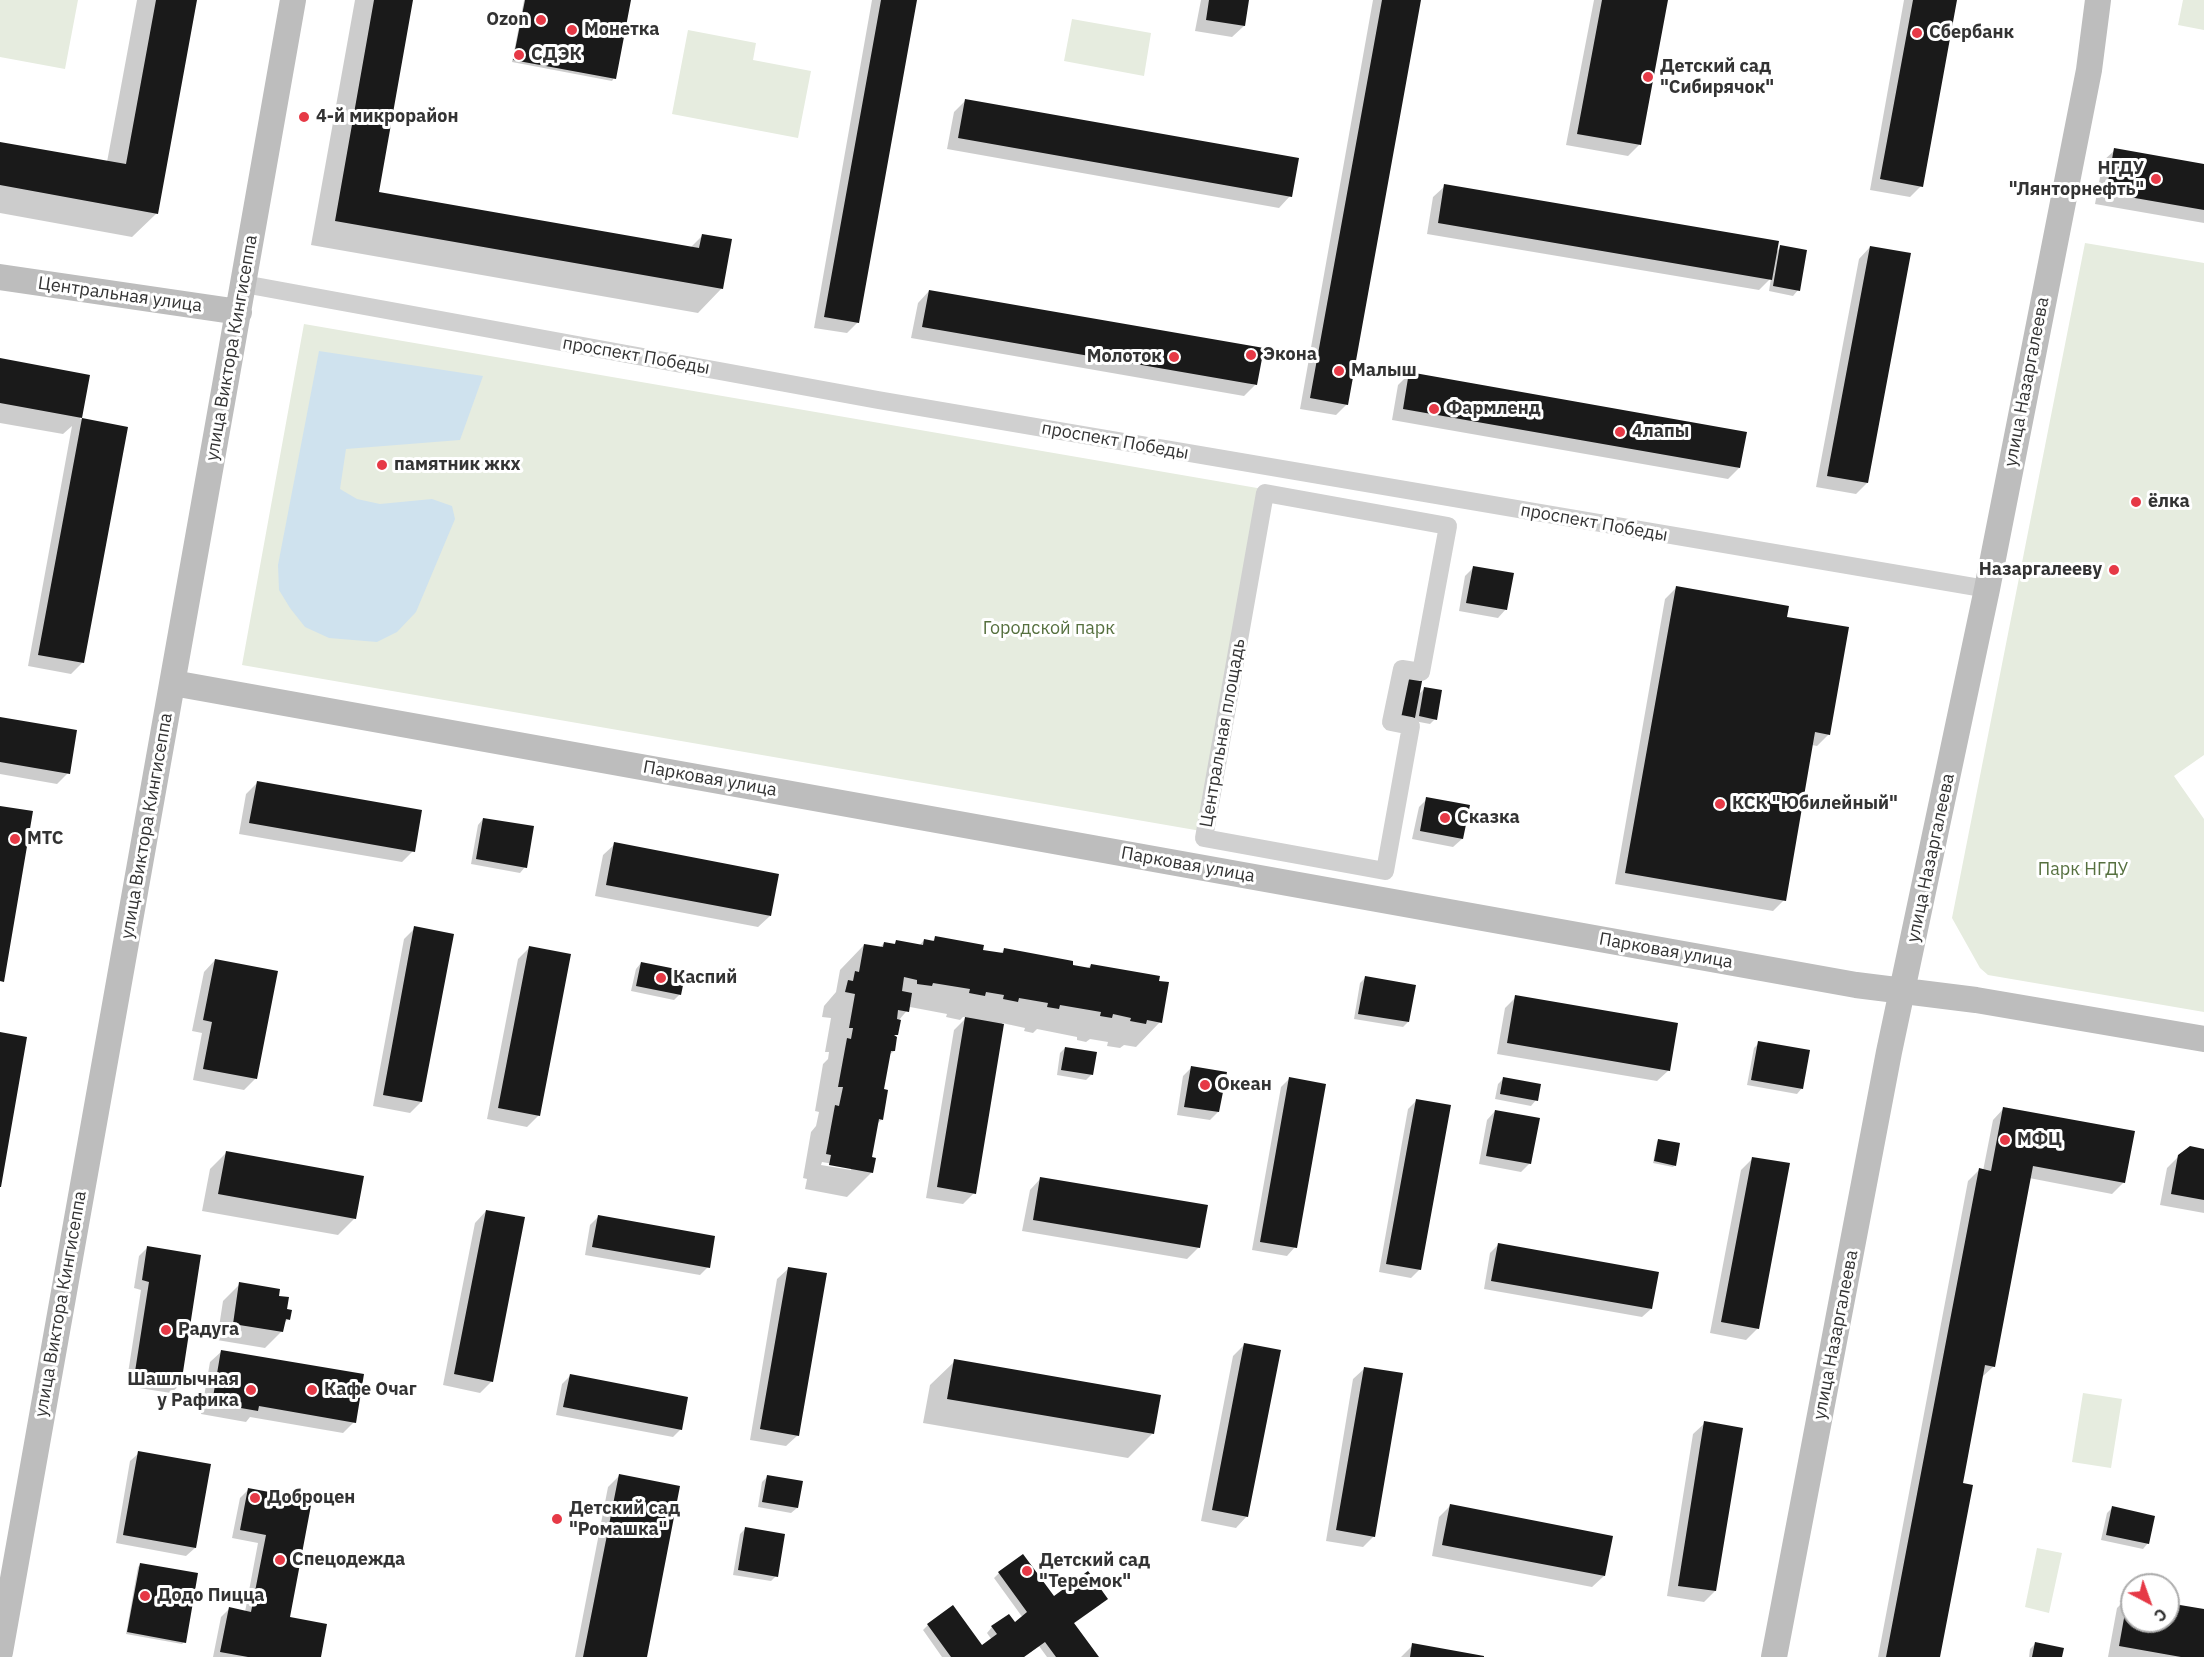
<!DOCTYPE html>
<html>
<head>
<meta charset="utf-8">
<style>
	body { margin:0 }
	#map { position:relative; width:2204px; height:1657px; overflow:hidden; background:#fff; font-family:"IBM Plex Sans",sans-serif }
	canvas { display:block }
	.north { position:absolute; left:2120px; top:1573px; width:60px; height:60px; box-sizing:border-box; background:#fff; border:2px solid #adadad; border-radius:50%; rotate:139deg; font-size:16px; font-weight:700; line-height:24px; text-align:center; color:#333 }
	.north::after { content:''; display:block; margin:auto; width:21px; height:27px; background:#e63946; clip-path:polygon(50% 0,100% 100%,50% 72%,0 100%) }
</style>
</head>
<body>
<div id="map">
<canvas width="2204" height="1657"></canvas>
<div class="north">С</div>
</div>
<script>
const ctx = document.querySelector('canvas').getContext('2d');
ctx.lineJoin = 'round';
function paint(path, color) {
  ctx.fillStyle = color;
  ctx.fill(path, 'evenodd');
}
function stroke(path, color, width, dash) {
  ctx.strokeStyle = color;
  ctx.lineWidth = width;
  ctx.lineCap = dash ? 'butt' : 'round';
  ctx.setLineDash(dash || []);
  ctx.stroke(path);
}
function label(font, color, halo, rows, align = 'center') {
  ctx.font = font + ' "IBM Plex Sans",sans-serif';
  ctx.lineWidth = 6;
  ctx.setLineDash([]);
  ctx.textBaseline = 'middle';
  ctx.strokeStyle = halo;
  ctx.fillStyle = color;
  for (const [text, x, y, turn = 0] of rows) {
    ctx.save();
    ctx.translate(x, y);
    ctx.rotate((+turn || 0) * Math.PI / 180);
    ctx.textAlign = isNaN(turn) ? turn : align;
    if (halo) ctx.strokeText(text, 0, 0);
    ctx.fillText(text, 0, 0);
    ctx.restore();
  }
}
paint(new Path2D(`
	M 0,0 L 78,0 L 65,69 L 0,57 Z
	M 2183,0 L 2204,0 L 2204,30 L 2178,25 Z
	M 1072,19 L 1151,33 L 1144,76 L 1064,61 Z
	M 688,30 L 756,43 L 753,60 L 811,71 L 798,138 L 672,114 Z
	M 2085,243 L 2204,263 L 2204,755 L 2174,776 L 2204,819 L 2204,1012 L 1988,975 L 1980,968 L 1952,918 Z
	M 304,324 L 1263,489 L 1201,831 L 242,665 Z
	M 2083,1393 L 2122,1399 L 2111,1468 L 2072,1462 Z
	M 2037,1548 L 2062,1553 L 2049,1613 L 2025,1607 Z`), '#e6ecdf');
paint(new Path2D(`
	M 319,351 L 483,376 L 460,440 L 346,449 L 340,489 L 357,499 L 380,504 L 432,499 L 452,506 L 455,519 L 416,612 L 397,632 L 377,642 L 329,638 L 305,627 L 290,608 L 279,590 L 278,565 Z`), '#cfe2ee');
paint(new Path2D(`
	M 137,0 L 195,0 L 157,213 L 132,237 L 0,213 L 0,143 L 107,162 Z
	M 355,0 L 411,0 L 377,193 L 690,248 L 702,236 L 722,288 L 698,313 L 311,245 Z
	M 524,0 L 629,0 L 614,78 L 612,81 L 512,62 Z
	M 872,0 L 915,0 L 858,322 L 847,333 L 814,328 Z
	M 1201,0 L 1248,0 L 1244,26 L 1232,37 L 1195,31 Z
	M 1373,0 L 1420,0 L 1347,404 L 1336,415 L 1300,409 Z
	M 1594,0 L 1667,0 L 1639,145 L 1628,156 L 1566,145 Z
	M 1904,0 L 1955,0 L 1921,186 L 1910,197 L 1870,190 Z
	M 965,101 L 1290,196 L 1279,208 L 947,149 L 954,112 Z
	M 2115,150 L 2204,166 L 2204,223 L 2095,204 L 2103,161 Z
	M 1445,186 L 1775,253 L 1781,247 L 1798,290 L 1793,296 L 1769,291 L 1771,278 L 1759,290 L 1427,234 L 1433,197 Z
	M 1870,247 L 1867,483 L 1856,494 L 1816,487 L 1859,259 Z
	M 929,291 L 1255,385 L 1244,396 L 911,338 L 918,303 Z
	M 0,360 L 88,376 L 80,419 L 126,428 L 83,662 L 71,674 L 28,666 L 72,426 L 63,434 L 0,423 Z
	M 1409,374 L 1739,468 L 1728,479 L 1392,420 L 1398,385 Z
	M 1473,568 L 1506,609 L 1498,618 L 1459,611 L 1465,576 Z
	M 1676,588 L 1786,618 L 1829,734 L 1817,746 L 1812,745 L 1784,900 L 1773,911 L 1615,884 L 1665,599 Z
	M 1425,688 L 1435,719 L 1430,724 L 1414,721 L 1418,695 Z
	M 0,718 L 68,773 L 57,784 L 0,774 Z
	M 257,783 L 413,851 L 402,862 L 239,834 L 246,794 Z
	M 1427,799 L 1468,807 L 1462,839 L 1453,847 L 1412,839 L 1419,807 Z
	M 483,819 L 525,867 L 520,873 L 471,864 L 478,825 Z
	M 615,844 L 770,916 L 758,927 L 595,896 L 603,855 Z
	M 415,928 L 421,1102 L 410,1113 L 373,1106 L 404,939 Z
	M 935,938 L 982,951 L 1000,954 L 1004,950 L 1071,967 L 1087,969 L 1091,965 L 1160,1022 L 1136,1047 L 1124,1045 L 1120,1048 L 1107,1046 L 1108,1042 L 1090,1039 L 1086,1042 L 1077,1040 L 1077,1037 L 1037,1029 L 1033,1033 L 1024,1031 L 1025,1028 L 1002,1023 L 974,1193 L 963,1204 L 926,1198 L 954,1030 L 967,1017 L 963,1017 L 960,1020 L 946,1017 L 947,1014 L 910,1007 L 899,1020 L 894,1036 L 894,1051 L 889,1055 L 882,1090 L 882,1119 L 877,1124 L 870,1159 L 872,1172 L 847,1197 L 805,1189 L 807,1179 L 803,1178 L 811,1132 L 816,1126 L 819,1112 L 815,1111 L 823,1064 L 828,1059 L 829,1052 L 825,1052 L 831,1018 L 822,1017 L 824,1006 L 836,992 L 840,970 L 864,945 L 880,948 L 884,943 L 893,945 L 896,942 L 919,946 L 924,940 L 932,942 ZM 822,1162 L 851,1167 L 851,1170 L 821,1165 Z
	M 529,948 L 539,1115 L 527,1127 L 487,1119 L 518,959 Z
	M 215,960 L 256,1078 L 244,1090 L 193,1080 L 202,1033 L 192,1031 L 204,972 Z
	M 641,963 L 680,994 L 674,1000 L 631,991 L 636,969 Z
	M 1366,977 L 1408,1022 L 1403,1027 L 1354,1019 L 1360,983 Z
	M 1516,997 L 1669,1070 L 1657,1081 L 1497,1054 L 1505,1008 Z
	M 1759,1043 L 1802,1088 L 1797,1094 L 1747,1085 L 1754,1048 Z
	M 1065,1048 L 1091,1075 L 1086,1080 L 1057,1075 L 1060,1053 Z
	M 1192,1067 L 1218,1112 L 1210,1120 L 1177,1115 L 1183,1076 Z
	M 1289,1079 L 1295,1247 L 1287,1256 L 1252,1250 L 1281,1087 Z
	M 1503,1079 L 1536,1100 L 1531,1106 L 1495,1099 L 1498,1084 Z
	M 1417,1100 L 1420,1269 L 1411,1278 L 1379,1272 L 1408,1109 Z
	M 2004,1108 L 2124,1182 L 2112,1194 L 2029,1178 L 1994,1366 L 1982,1377 L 1961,1484 L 1939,1657 L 1878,1657 L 1968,1181 L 1979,1170 L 1983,1171 L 1993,1120 Z
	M 1495,1111 L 1530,1163 L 1521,1172 L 1479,1164 L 1487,1120 Z
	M 1659,1140 L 1675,1165 L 1673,1167 L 1653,1163 L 1657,1142 Z
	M 2204,1150 L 2204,1213 L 2160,1205 L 2167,1168 L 2179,1156 Z
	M 227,1152 L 355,1218 L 338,1235 L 202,1211 L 210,1169 Z
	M 1753,1158 L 1758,1328 L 1746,1340 L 1710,1333 L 1741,1170 Z
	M 1041,1178 L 1199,1247 L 1187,1259 L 1022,1231 L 1030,1190 Z
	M 486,1211 L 492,1381 L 480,1393 L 443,1385 L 475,1223 Z
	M 598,1217 L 708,1267 L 700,1275 L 585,1255 L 590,1225 Z
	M 1498,1245 L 1651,1309 L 1642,1317 L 1484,1289 L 1490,1253 Z
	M 147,1248 L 180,1385 L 171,1393 L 126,1386 L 141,1290 L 134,1288 L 139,1256 Z
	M 789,1268 L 798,1435 L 786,1446 L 750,1440 L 777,1279 Z
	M 240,1284 L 277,1297 L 285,1310 L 288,1319 L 283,1324 L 282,1331 L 265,1348 L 217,1340 L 223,1301 Z
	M 1245,1344 L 1247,1516 L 1236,1528 L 1201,1521 L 1233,1356 Z
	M 222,1351 L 354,1422 L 343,1433 L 250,1417 L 246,1422 L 201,1414 L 210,1362 Z
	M 955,1361 L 1152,1434 L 1128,1458 L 923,1423 L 930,1385 Z
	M 1365,1368 L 1374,1536 L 1363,1547 L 1326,1541 L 1353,1379 Z
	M 570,1376 L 681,1429 L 673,1437 L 556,1415 L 562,1384 Z
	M 1705,1423 L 1715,1591 L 1704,1602 L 1667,1596 L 1693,1434 Z
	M 139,1453 L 195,1548 L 186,1556 L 116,1543 L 130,1461 Z
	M 619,1476 L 645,1657 L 575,1657 L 608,1487 Z
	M 768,1476 L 797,1508 L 791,1513 L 758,1507 L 762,1482 Z
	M 248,1490 L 310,1501 L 288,1619 L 319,1657 L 213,1657 L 221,1617 L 229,1609 L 245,1612 L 258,1543 L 232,1538 L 240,1498 Z
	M 1450,1506 L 1604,1576 L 1592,1587 L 1432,1556 L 1439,1517 Z
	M 2112,1508 L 2148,1543 L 2143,1549 L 2101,1540 L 2107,1513 Z
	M 745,1529 L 776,1576 L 771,1581 L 733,1575 L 740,1534 Z
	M 140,1565 L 184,1642 L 182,1644 L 126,1634 L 138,1567 Z
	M 999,1573 L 1053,1598 L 1101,1604 L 1073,1624 L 1097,1657 L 1047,1657 L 1039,1646 L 1024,1657 L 942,1657 L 923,1630 L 928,1625 L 982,1647 L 992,1640 L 987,1633 L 992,1627 L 1014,1624 L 1023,1618 L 994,1578 Z
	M 2128,1597 L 2132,1598 L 2132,1621 L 2168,1621 L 2168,1604 L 2204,1610 L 2204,1657 L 2108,1657 L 2117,1608 Z
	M 2035,1644 L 2061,1657 L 2029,1657 L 2030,1649 Z
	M 1413,1645 L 1482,1657 L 1401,1657 Z`), '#0003');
paint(new Path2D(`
	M 156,0 L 197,0 L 158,214 L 0,185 L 0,142 L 126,164 Z
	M 374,0 L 413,0 L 379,192 L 699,248 L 702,234 L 732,239 L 723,289 L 335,221 Z
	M 525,0 L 631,0 L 616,79 L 513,60 Z
	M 881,0 L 917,0 L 859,323 L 824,317 Z
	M 1209,0 L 1249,0 L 1245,26 L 1206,20 Z
	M 1382,0 L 1421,0 L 1348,405 L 1310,398 Z
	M 1602,0 L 1668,0 L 1641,145 L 1577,134 Z
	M 1913,0 L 1957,0 L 1923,187 L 1880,179 Z
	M 965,99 L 1299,158 L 1292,197 L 958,138 Z
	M 2114,148 L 2204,164 L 2204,210 L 2106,193 Z
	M 1444,184 L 1779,241 L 1772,280 L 1438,223 Z
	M 1780,245 L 1807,250 L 1800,291 L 1773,286 Z
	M 1870,246 L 1911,253 L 1868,483 L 1827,476 Z
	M 929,290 L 1264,348 L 1257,385 L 922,327 Z
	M 0,358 L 90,375 L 82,418 L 0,403 Z
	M 1409,372 L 1747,432 L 1740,468 L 1403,409 Z
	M 82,418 L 128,427 L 84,663 L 38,655 Z
	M 1473,566 L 1514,573 L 1507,610 L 1466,603 Z
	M 1676,586 L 1789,606 L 1787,617 L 1849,627 L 1830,735 L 1815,732 L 1786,901 L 1625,873 Z
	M 1404,672 L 1423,676 L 1414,723 L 1395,719 Z
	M 1424,687 L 1442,690 L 1437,720 L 1419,716 Z
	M 0,717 L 77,730 L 70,774 L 0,762 Z
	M 257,781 L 422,810 L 415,852 L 249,823 Z
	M 1426,797 L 1470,805 L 1463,839 L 1420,831 Z
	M 0,806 L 33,811 L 4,982 L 0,981 Z
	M 483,818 L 534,826 L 527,868 L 476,859 Z
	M 614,842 L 779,874 L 771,916 L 606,885 Z
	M 414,926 L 454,934 L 422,1102 L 383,1095 Z
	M 935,936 L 984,945 L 983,950 L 1003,953 L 1004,948 L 1073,961 L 1073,965 L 1090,968 L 1091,964 L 1160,976 L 1159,981 L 1169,982 L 1162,1023 L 1147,1020 L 1146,1024 L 1130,1021 L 1131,1018 L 1113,1014 L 1112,1018 L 1100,1016 L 1101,1012 L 1060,1005 L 1059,1009 L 1047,1007 L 1048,1003 L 1019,998 L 1018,1002 L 1003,999 L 1004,995 L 986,992 L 985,996 L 969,993 L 970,989 L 933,983 L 932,986 L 917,984 L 917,980 L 904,977 L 902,991 L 912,993 L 909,1012 L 898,1010 L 897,1019 L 901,1020 L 898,1035 L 894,1035 L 897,1037 L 895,1051 L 891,1051 L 884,1089 L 888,1090 L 883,1120 L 879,1119 L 872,1157 L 876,1158 L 873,1173 L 829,1165 L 831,1155 L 826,1154 L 835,1105 L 839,1106 L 843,1087 L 838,1087 L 847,1038 L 851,1039 L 853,1028 L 849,1028 L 855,994 L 845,992 L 848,980 L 853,981 L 855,971 L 859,972 L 864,944 L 883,947 L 884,942 L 895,944 L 896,940 L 923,945 L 924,939 L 934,941 Z
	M 529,946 L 571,954 L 540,1116 L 498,1108 Z
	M 215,959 L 278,971 L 257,1079 L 203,1069 L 212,1022 L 203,1020 Z
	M 641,962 L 686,971 L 681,995 L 636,986 Z
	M 1365,976 L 1416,985 L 1409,1022 L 1358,1014 Z
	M 1515,995 L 1678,1023 L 1670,1071 L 1507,1043 Z
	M 965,1017 L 1004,1024 L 976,1194 L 937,1187 Z
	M 0,1032 L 27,1037 L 1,1187 L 0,1187 Z
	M 1758,1041 L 1810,1050 L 1803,1089 L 1751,1080 Z
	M 1065,1047 L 1097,1052 L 1093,1075 L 1061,1070 Z
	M 1191,1066 L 1227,1072 L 1219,1112 L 1184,1107 Z
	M 1289,1077 L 1326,1084 L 1297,1248 L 1260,1242 Z
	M 1503,1077 L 1541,1084 L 1538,1101 L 1500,1094 Z
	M 1416,1099 L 1451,1105 L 1421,1270 L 1386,1264 Z
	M 2003,1107 L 2135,1131 L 2125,1183 L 2033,1166 L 1995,1367 L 1985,1365 L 1963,1483 L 1973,1485 L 1940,1657 L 1886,1657 L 1979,1168 L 1991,1171 Z
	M 1495,1110 L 1540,1118 L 1531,1164 L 1486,1156 Z
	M 1658,1139 L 1680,1143 L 1676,1166 L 1654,1161 Z
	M 2190,1146 L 2204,1149 L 2204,1200 L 2171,1194 L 2178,1155 Z
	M 226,1151 L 364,1176 L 356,1219 L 218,1194 Z
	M 1752,1157 L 1790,1163 L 1759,1329 L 1721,1322 Z
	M 1040,1177 L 1208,1205 L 1200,1248 L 1033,1220 Z
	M 486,1210 L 525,1217 L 493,1382 L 454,1374 Z
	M 598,1215 L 715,1236 L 710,1268 L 592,1247 Z
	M 1498,1243 L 1659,1272 L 1652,1309 L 1491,1281 Z
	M 147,1246 L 201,1255 L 181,1385 L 134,1378 L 149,1282 L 142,1280 Z
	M 788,1267 L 827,1273 L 799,1436 L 760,1429 Z
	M 239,1282 L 280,1289 L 279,1296 L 289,1297 L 287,1309 L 292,1310 L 290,1320 L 286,1319 L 283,1332 L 233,1324 Z
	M 1244,1343 L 1281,1350 L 1248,1517 L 1212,1510 Z
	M 221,1350 L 364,1374 L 356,1423 L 259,1406 L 258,1411 L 212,1403 Z
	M 954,1359 L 1161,1395 L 1154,1434 L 947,1399 Z
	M 1364,1367 L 1403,1373 L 1375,1537 L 1336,1530 Z
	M 570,1374 L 688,1397 L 682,1430 L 563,1407 Z
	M 1704,1421 L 1743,1428 L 1716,1591 L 1678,1586 Z
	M 138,1451 L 211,1464 L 196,1548 L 123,1535 Z
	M 619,1474 L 680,1486 L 647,1657 L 583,1657 Z
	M 767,1475 L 803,1481 L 798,1508 L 762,1502 Z
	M 248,1488 L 312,1500 L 290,1617 L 327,1624 L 321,1657 L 248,1657 L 220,1652 L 229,1607 L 251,1612 L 266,1535 L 240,1530 Z
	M 1450,1504 L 1613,1536 L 1605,1576 L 1442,1545 Z
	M 2112,1506 L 2155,1516 L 2149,1544 L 2106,1535 Z
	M 745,1527 L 785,1534 L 778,1577 L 738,1570 Z
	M 1023,1554 L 1054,1596 L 1088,1571 L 1108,1599 L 1074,1623 L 1099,1657 L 1056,1657 L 1045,1642 L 1024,1657 L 951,1657 L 927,1624 L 953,1605 L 982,1645 L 997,1634 L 991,1626 L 1009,1614 L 1015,1622 L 1027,1612 L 998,1572 Z
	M 140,1563 L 198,1573 L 186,1643 L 127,1632 Z
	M 2128,1596 L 2132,1596 L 2132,1621 L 2168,1621 L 2168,1603 L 2204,1609 L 2204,1657 L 2181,1657 L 2119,1646 Z
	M 2035,1642 L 2064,1648 L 2062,1657 L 2032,1657 Z
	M 1412,1643 L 1484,1656 L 1484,1657 L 1410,1657 Z`), '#1a1a1a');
stroke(new Path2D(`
	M 244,284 L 878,400 L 1987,589
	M 1265,493 L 1448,526 L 1421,672 L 1402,669 L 1391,722 L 1411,726 L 1385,871 L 1204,838 Z`), '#d0d0d0', 18);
stroke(new Path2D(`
	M 0,277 L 239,312
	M 173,683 L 1856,985 L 1976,1000 L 2204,1039
	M 0,1652 C 95,1101 197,551 293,0
	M 1774,1657 L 1889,1052 L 1987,589 L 2089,70 L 2098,0`), '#bdbdbd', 26);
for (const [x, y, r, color] of [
	[541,20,6,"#e63946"],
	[572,30,6,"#e63946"],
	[1917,33,6,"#e63946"],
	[519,55,6,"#e63946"],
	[1648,77,6,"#e63946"],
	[304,117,6,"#e63946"],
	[2156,179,6,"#e63946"],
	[1251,355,6,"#e63946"],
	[1174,357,6,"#e63946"],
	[1339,371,6,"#e63946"],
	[1434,409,6,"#e63946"],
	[1620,432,6,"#e63946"],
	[382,465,6,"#e63946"],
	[2136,502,6,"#e63946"],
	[2114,570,6,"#e63946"],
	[1720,804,6,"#e63946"],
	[1445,818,6,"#e63946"],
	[15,839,6,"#e63946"],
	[661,978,6,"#e63946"],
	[1205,1085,6,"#e63946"],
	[2005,1140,6,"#e63946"],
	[166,1330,6,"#e63946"],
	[251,1390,6,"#e63946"],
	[312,1390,6,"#e63946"],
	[255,1498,6,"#e63946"],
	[557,1519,6,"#e63946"],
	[280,1560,6,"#e63946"],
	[1027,1571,6,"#e63946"],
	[145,1596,6,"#e63946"]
]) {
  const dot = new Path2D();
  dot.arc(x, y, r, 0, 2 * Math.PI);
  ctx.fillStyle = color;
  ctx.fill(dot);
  stroke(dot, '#fff', 2);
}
label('bold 18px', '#333', '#fff', [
	["Ozon",529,20,"right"],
	["Монетка",584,30],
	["Сбербанк",1929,33],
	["СДЭК",531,55],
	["Детский сад",1660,67],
	["\"Сибирячок\"",1660,88],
	["4-й микрорайон",316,117],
	["НГДУ",2144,169,"right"],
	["\"Лянторнефть\"",2144,190,"right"],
	["Экона",1263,355],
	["Молоток",1162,357,"right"],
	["Малыш",1351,371],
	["Фармленд",1446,409],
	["4лапы",1632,432],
	["памятник жкх",394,465],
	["ёлка",2148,502],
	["Назаргалееву",2102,570,"right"],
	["КСК \"Юбилейный\"",1732,804],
	["Сказка",1457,818],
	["МТС",27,839],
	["Каспий",673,978],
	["Океан",1217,1085],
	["МФЦ",2017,1140],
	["Радуга",178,1330],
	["Шашлычная",239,1380,"right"],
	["у Рафика",239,1401,"right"],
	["Кафе Очаг",324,1390],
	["Доброцен",267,1498],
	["Детский сад",569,1509],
	["\"Ромашка\"",569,1530],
	["Спецодежда",292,1560],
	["Детский сад",1039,1561],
	["\"Теремок\"",1039,1582],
	["Додо Пицца",157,1596]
], 'left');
label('18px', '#333', '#fff', [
	["Центральная улица",120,295,8],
	["улица Виктора Кингисеппа",232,348,-80],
	["проспект Победы",636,356,10],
	["улица Назаргалеева",2027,382,-79],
	["проспект Победы",1115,441,10],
	["проспект Победы",1594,523,10],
	["Центральная площадь",1223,733,-80],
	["Парковая улица",710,779,10],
	["улица Виктора Кингисеппа",147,826,-80],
	["улица Назаргалеева",1931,858,-78],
	["Парковая улица",1188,865,10],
	["Парковая улица",1666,951,10],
	["улица Виктора Кингисеппа",61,1304,-80],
	["улица Назаргалеева",1836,1335,-79]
]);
label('18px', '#56703f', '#fff', [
	["Городской парк",1049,629],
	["Парк НГДУ",2083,870]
]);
</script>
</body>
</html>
